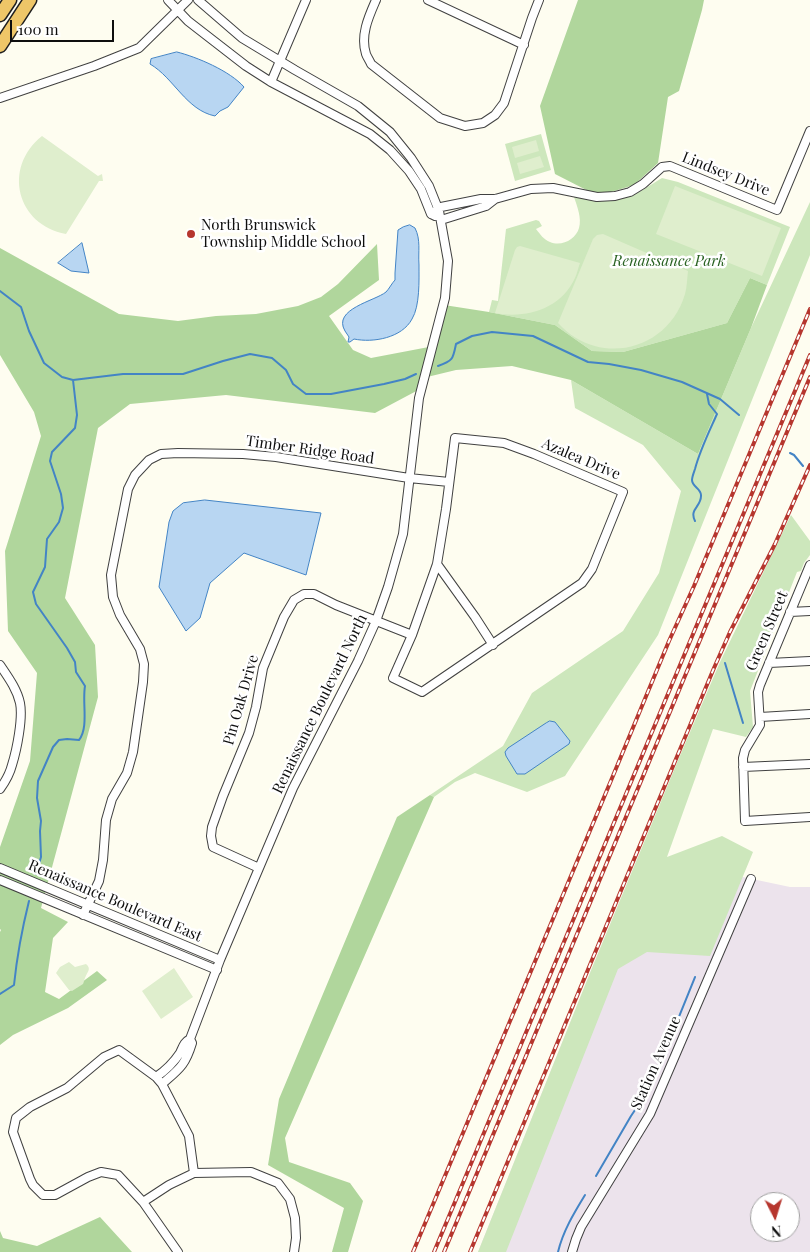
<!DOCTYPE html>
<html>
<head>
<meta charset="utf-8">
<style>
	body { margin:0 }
	#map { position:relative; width:810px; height:1252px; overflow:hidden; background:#fefdf0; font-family:"Playfair Display",serif }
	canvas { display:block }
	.north { position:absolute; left:750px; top:1192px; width:50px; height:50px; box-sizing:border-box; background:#fff; border:1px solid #9f9f9f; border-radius:50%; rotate:175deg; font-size:14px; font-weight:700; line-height:20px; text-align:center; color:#0e0e0e }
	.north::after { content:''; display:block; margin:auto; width:18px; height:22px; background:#b6362e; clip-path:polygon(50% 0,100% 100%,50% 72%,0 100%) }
	.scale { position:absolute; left:10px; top:20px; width:104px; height:22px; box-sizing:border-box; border:2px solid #0e0e0e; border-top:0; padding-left:6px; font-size:15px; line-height:18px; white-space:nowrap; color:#0e0e0e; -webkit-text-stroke:4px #fff; paint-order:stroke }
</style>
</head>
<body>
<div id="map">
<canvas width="810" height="1252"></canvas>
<div class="north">N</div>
<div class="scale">100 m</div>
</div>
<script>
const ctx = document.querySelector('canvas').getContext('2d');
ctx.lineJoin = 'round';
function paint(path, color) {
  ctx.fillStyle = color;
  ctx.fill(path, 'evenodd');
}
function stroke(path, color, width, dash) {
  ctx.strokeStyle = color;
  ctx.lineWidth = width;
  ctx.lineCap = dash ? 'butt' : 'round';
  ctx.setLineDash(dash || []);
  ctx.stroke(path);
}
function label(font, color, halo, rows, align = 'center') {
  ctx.font = font + ' "Playfair Display",serif';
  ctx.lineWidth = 5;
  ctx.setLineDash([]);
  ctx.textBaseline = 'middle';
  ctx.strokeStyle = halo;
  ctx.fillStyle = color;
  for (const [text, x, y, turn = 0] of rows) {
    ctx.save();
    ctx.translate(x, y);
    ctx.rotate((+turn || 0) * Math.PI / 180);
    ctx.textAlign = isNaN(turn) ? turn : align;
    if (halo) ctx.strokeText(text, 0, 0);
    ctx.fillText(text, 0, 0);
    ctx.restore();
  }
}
paint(new Path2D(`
	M 639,855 L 790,887 L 810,887 L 810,1252 L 478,1252 L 592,968 ZM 760,1202 L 790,1202 L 790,1232 L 760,1232 Z`), '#ece3ec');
paint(new Path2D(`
	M 541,134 L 551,170 L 515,181 L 505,144 Z
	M 662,178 L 678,182 L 790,227 L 767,285 L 750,278 L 727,323 L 623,352 L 592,351 L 555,325 L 489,312 L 492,300 L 498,301 L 506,229 L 536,220 L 539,221 L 542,226 L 536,229 C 540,234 544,240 550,242 C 562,247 576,239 579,228 C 582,218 577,206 574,197 C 590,199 607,202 623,198 C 637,195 650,185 662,178 Z
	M 810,202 L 810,255 L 658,635 L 565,776 L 527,792 L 475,773 L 455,782 L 434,797 L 430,795 L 503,746 L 532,693 L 623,631 L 659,573 L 681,491 L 643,445 L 575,408 L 571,380 L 698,454 L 751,328 Z
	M 791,515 L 810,541 L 810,555 L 804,563 L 801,571 L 797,572 L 750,691 L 753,727 L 746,737 L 713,729 L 667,857 L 722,836 L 753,852 L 710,956 L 647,952 L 618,969 L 506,1252 L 478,1252 L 592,968 L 679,758 L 720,662 Z`), '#cde7bc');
paint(new Path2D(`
	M 578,0 L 704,0 L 702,10 L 679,91 L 668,97 L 658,163 L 634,185 L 598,196 L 555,174 L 540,106 Z
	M 377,244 L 379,280 L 329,316 L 353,350 L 371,358 L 434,346 L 444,305 L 489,312 L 555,325 L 592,351 L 623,352 L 727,323 L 750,278 L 767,285 L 751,328 L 698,454 L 571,380 L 512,366 L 456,370 L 423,378 L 422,388 L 375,413 L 226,395 L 130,404 L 98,428 L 65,598 L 95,645 L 98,697 L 41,908 L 68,922 L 53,938 L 45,992 L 59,999 L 97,971 L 107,980 L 68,1008 L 13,1035 L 0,1045 L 0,932 L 1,930 L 0,929 L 0,847 L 30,761 L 37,673 L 8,631 L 5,551 L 41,436 L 34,412 L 0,355 L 0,248 L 119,314 L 178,321 L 216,316 L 256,314 L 298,306 L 321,297 L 338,284 Z
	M 430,795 L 434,797 L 285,1138 L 289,1162 L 350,1183 L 363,1201 L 348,1252 L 332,1252 L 344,1208 L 268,1165 L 279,1099 L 397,817 Z
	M 100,1217 L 132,1252 L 0,1252 L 0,1231 L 3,1238 L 37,1246 Z`), '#b0d69c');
paint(new Path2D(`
	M 42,136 L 98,176 L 102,174 L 103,181 L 99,181 L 66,234 C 17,225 2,168 42,136 Z
	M 536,140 L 539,151 L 515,158 L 512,147 Z
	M 540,156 L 544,167 L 520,174 L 517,163 Z
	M 675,186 L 781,228 L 762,276 L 656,234 Z
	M 603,234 L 688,271 C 687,279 687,287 685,294 C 671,342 618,363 576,338 C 569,334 563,328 558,323 L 593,239 L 597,235 Z
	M 520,246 L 580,263 C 578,268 577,274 575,278 C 561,309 526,319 495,313 L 515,250 L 517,247 Z
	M 69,962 L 75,967 L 86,964 C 92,969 87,972 85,978 C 84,980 84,982 83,984 L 72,991 L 69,990 L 56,973 L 60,967 Z
	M 174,968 L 193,997 L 161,1019 L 142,991 Z`), '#dfeecd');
const water = new Path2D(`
	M 177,52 C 197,57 230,71 244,87 L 228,107 L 220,111 L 215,116 C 186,110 174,78 150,64 L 151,59 Z
	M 410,225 L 415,228 C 421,240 418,251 419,265 C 419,280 420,306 412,319 C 402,338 373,343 354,339 L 350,342 L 348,342 L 349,337 C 348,335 346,333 345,331 C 332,309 375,301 386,292 C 389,289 392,283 395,280 L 395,273 L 398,230 L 403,227 Z
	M 82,243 L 89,273 L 71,271 L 58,263 Z
	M 205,500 L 321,513 L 306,575 L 244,553 L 210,583 L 200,618 L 186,631 L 159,587 L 169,522 L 173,511 L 183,503 Z
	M 550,721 L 555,722 L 570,741 L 569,744 L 525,774 L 517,774 L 506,756 L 505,752 L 508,748 L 546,723 Z`);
paint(water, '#b8d6f2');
stroke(water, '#4384c5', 1);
stroke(new Path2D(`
	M 0,291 L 21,307 L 29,331 L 44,363 L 62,377 L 73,380 L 123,374 L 183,374 L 223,361 L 250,354 L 272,358 L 286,370 L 293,384 L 306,394 L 331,394 L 384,384 L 405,379 L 416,374
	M 438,366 C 453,361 453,359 456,344 L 472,336 L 492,332 L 533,336 L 588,362 L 609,364 L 641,370 L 682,382 L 720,399 L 739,415
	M 790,453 L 794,455 L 803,466
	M 695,521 C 689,509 701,507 701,496 C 702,489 692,487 692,480 C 692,477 694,472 695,469 C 700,450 709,432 717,414 L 709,404 L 707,394
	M 725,663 L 743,723
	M 36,874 L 41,857 L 40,831 L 41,821 L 37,798 L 38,781 L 53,747 L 59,740 L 67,739 L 79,740 C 89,728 82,702 85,686 L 76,672 L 75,662 L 67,648 L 36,604 L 33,592 L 45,567 L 47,539 L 59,522 L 63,508 L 61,494 L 50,461 L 52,452 L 75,428 L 77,415 L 73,380
	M 0,994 L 14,985 C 17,956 22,929 29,901
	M 659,1066 L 695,977
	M 596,1176 L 631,1116 L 639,1104 L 646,1100
	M 558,1252 C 563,1231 574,1213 585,1195`), '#4384c5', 2);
const minor = new Path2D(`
	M 168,0 L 188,21 L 246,66 L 271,82 L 370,134 L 390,150 L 409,171 L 421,189 L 431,214 L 435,216
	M 376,0 C 369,16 360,35 366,54 C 367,57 370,61 371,64 L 440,118 L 465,126 L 483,123 L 495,115 L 504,103 L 532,18 L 539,0
	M 428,0 L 524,45
	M 271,82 L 306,0
	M 0,98 L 94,66 L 139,48 L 188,0
	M 431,214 L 441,207 L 481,199 L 495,199 L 531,189 L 553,188 L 597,197 L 615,196 L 630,192 L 643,184 L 662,167 L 670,166 L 777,210 L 810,131
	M 441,220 L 486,206 L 495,199
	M 455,438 L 504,443 L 534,454 L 623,492 L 592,569 L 582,583 L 422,692 L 393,678 L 412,635 L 437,564 L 446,509 Z
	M 437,564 L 475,617 L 493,645
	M 810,565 L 760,685 L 758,692 L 760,725 L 745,750 L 743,758 L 745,821 L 810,817
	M 790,612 L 810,611
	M 769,663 L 810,661
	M 0,665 C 8,677 17,689 20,703 C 23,718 17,749 12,765 C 10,773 5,782 0,789
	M 760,717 L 810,714
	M 743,767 L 810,764
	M 0,868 L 220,960
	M 259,868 L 213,847 L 211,836 L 212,827 L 223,796 L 249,733 L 256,707 L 263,668 L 284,617 L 294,600 L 304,594 L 314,594 L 336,605 L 412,635
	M 0,880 L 217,970
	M 83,915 L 99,881 L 103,860 L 106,820 L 112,799 L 127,773 L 133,752 L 143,682 L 144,664 L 140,649 L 120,615 L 113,597 L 111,575 L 128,489 L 135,475 L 149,460 L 161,454 L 178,453 L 243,454 L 276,457 L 409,478 L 449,482
	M 156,1077 C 165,1071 174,1062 180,1053 C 183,1047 184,1042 190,1039 L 220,960 L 293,788 L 358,661 L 376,621 L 388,587 L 403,534 L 419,398 L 445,298 L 448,261 L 439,211 L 429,186 L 411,158 L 390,132 L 358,106 L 295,70 L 242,38 L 198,0
	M 162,1084 C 179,1069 185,1066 192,1043 L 190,1039
	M 143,1202 L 169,1185 L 194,1173 L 251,1172 L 278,1183 L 290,1199 L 295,1218 L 296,1238 L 294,1252
	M 178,1252 L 143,1202 L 118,1175 L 101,1172 L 88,1177 L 55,1195 L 43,1195 L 33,1185 L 30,1179 L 13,1132 L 16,1118 L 30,1107 L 67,1088 L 104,1057 L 119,1050 L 156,1077 L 162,1084 L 189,1136 L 194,1173
	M 572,1252 L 576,1239 L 581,1227 L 650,1114 L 751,879`);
const trunk = new Path2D(`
	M 0,15 L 10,0
	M 0,46 L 30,0`);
stroke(minor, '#414141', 10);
stroke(trunk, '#1f1f1f', 15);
stroke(minor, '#fff', 8);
stroke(trunk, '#eec668', 12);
const rail = new Path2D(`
	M 413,1252 L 610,783 L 669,641 L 694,586 L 810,309
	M 434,1252 L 810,355
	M 444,1252 L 810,377
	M 470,1252 L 714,668 L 730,632 L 775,544 L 810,465`);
stroke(rail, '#b6362e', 4);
stroke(rail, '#fff', 2, [5.5]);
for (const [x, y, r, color] of [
	[191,234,5,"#b6362e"]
]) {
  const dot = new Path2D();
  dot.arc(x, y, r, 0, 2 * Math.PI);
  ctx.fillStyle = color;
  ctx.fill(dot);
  stroke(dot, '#fff', 2);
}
label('15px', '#0e0e0e', '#fff', [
	["Lindsey Drive",726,174,22],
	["Timber Ridge Road",310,450,8],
	["Azalea Drive",581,459,23],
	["Green Street",767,631,-67],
	["Pin Oak Drive",241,700,-74],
	["Renaissance Boulevard North",320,704,-64],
	["Renaissance Boulevard East",115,901,23],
	["Station Avenue",656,1063,-66]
]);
label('15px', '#0e0e0e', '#fff', [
	["North Brunswick",201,225],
	["Township Middle School",201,242]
], 'left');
label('italic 15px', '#296222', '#fff', [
	["Renaissance Park",669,261]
]);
</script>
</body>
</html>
